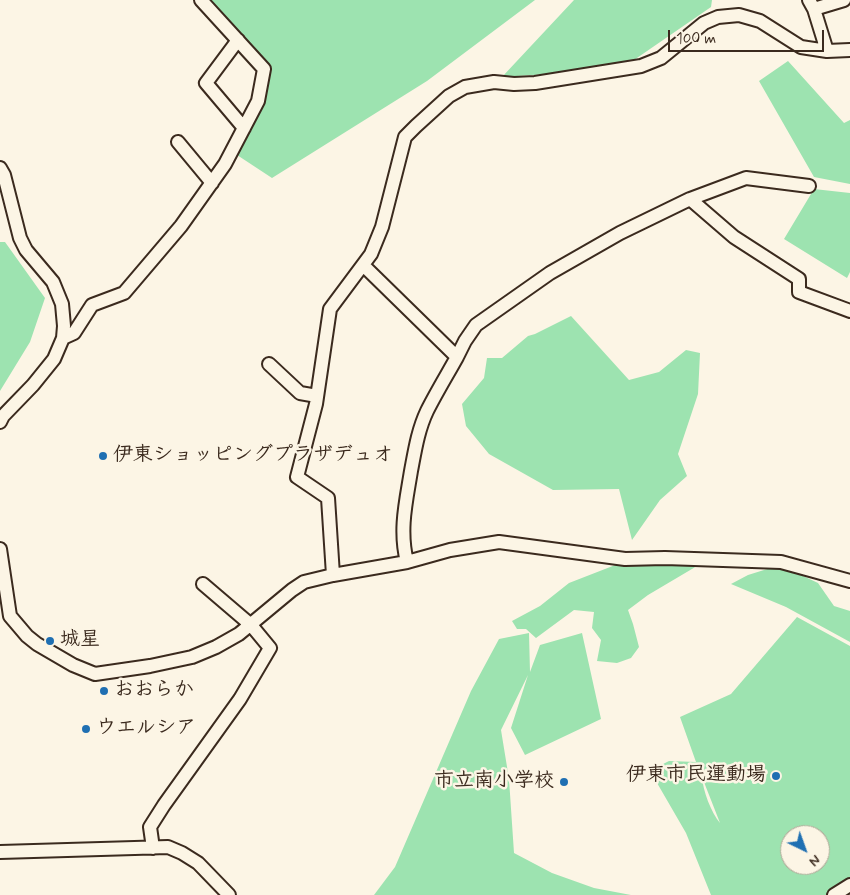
<!DOCTYPE html>
<html>
<head>
<meta charset="utf-8">
<style>
	body { margin:0 }
	#map { position:relative; width:850px; height:895px; overflow:hidden; background:#fcf5e5; font-family:Mynerve,sans-serif }
	canvas { display:block }
	.north { position:absolute; left:780px; top:825px; width:50px; height:50px; box-sizing:border-box; background:#fcf5e5; border:1px solid #afa495; border-radius:50%; rotate:138deg; font-size:14px; font-weight:700; line-height:20px; text-align:center; color:#3b2a1e }
	.north::after { content:''; display:block; margin:auto; width:18px; height:22px; background:#1f6fb2; clip-path:polygon(50% 0,100% 100%,50% 72%,0 100%) }
	.scale { position:absolute; left:668px; top:30px; width:156px; height:22px; box-sizing:border-box; border:2px solid #3b2a1e; border-top:0; padding-left:6px; font-size:15px; line-height:18px; white-space:nowrap; color:#3b2a1e; -webkit-text-stroke:4px #fcf5e5; paint-order:stroke }
</style>
</head>
<body>
<div id="map">
<canvas width="850" height="895"></canvas>
<div class="north">N</div>
<div class="scale">100 m</div>
</div>
<script>
const ctx = document.querySelector('canvas').getContext('2d');
ctx.lineJoin = 'round';
function paint(path, color) {
  ctx.fillStyle = color;
  ctx.fill(path, 'evenodd');
}
function stroke(path, color, width, dash) {
  ctx.strokeStyle = color;
  ctx.lineWidth = width;
  ctx.lineCap = dash ? 'butt' : 'round';
  ctx.setLineDash(dash || []);
  ctx.stroke(path);
}
function label(font, color, halo, rows, align = 'center') {
  ctx.font = font + ' Mynerve,"Klee One",sans-serif';
  ctx.lineWidth = 5;
  ctx.setLineDash([]);
  ctx.textBaseline = 'middle';
  ctx.strokeStyle = halo;
  ctx.fillStyle = color;
  for (const [text, x, y, turn = 0] of rows) {
    ctx.save();
    ctx.translate(x, y);
    ctx.rotate((+turn || 0) * Math.PI / 180);
    ctx.textAlign = isNaN(turn) ? turn : align;
    if (halo) ctx.strokeText(text, 0, 0);
    ctx.fillText(text, 0, 0);
    ctx.restore();
  }
}
paint(new Path2D(`
	M 207,0 L 535,0 L 427,81 L 272,178 L 234,153 L 269,68 Z
	M 574,0 L 712,0 L 711,7 L 634,60 L 564,73 L 502,77 Z
	M 788,61 L 844,123 L 850,120 L 850,184 L 814,177 L 759,81 Z
	M 814,189 L 850,193 L 850,272 L 847,278 L 784,239 Z
	M 0,242 L 5,242 L 45,298 L 30,342 L 0,391 Z
	M 571,316 L 629,380 L 659,372 L 686,350 L 700,353 L 698,394 L 678,454 L 687,476 L 660,500 L 632,540 L 619,489 L 553,490 L 489,454 L 466,426 L 462,404 L 484,378 L 487,358 L 502,358 L 528,336 L 535,334 Z
	M 623,562 L 697,566 L 648,595 L 628,610 L 633,624 L 639,647 L 631,658 L 617,663 L 597,661 L 601,640 L 592,628 L 594,612 L 574,610 L 536,638 L 526,629 L 517,629 L 512,621 L 540,606 L 569,583 Z
	M 780,565 L 818,583 L 834,606 L 850,611 L 850,642 L 786,607 L 731,584 L 748,575 Z
	M 797,617 L 850,646 L 850,884 L 832,895 L 711,895 L 686,833 L 653,776 L 657,767 L 669,761 L 696,762 L 680,717 L 731,694 ZM 702,777 L 720,823 C 711,812 703,791 702,777 ZM 790,835 L 820,835 L 820,865 L 790,865 Z
	M 529,633 L 530,672 L 540,645 L 582,633 L 601,719 L 525,755 L 511,728 L 528,675 L 501,730 L 509,779 L 514,853 L 552,873 L 594,888 L 631,895 L 374,895 L 395,867 L 471,691 L 499,639 Z`), '#9de3b0');
const minor = new Path2D(`
	M 809,0 L 814,9 L 827,51
	M 814,9 L 844,0
	M 238,40 L 206,83 L 244,128
	M 178,142 L 212,183
	M 0,168 L 4,175 L 20,238 L 26,250 L 53,282 L 62,304 L 64,326 L 63,338 L 54,359 L 33,385 L 3,416 L 0,422
	M 690,199 L 734,237 L 799,279 L 799,292 L 850,311
	M 363,265 L 457,357 C 447,375 436,393 427,411 C 418,430 415,450 411,471 C 406,502 399,530 407,562
	M 63,338 L 74,333 L 92,305 L 124,293 L 181,226 L 225,164 L 258,101 L 264,69 L 201,0
	M 457,357 L 465,341 L 476,325 L 550,273 L 620,233 L 690,199 L 746,178 L 809,186
	M 269,364 L 300,393 L 317,396
	M 0,549 L 10,616 L 27,636 L 37,644 L 73,665 L 95,674 L 150,666 L 192,657 L 216,647 L 239,634 L 292,590 L 304,582 L 333,575 L 407,562 L 450,550 L 499,542 L 625,559 L 665,558 L 781,562 L 850,581
	M 333,575 L 328,498 L 297,477 L 316,404 L 330,309 L 371,254 L 382,227 L 405,137 L 416,126 L 449,96 L 465,87 L 494,82 L 514,84 L 535,83 L 641,66 L 661,58 L 704,23 L 718,17 L 739,15 L 760,21 L 801,47 L 827,51 L 850,50
	M 153,848 L 150,827 L 164,805 L 240,699 L 270,648 L 251,625 L 203,584
	M 0,852 L 168,847 L 182,853 L 198,863 L 229,895
	M 834,895 L 850,885`);
stroke(minor, '#3b2a1e', 16);
stroke(minor, '#fcf5e5', 12);
for (const [x, y, r, color] of [
	[103,456,5,"#1f6fb2"],
	[50,641,5,"#1f6fb2"],
	[104,691,5,"#1f6fb2"],
	[86,729,5,"#1f6fb2"],
	[776,776,5,"#1f6fb2"],
	[564,782,5,"#1f6fb2"]
]) {
  const dot = new Path2D();
  dot.arc(x, y, r, 0, 2 * Math.PI);
  ctx.fillStyle = color;
  ctx.fill(dot);
  stroke(dot, '#fcf5e5', 2);
}
label('bold 20px', '#3b2a1e', '#fcf5e5', [
	["伊東ショッピングプラザデュオ",113,456],
	["城星",60,641],
	["おおらか",114,691],
	["ウエルシア",96,729],
	["伊東市民運動場",766,776,"right"],
	["市立南小学校",554,782,"right"]
], 'left');
</script>
</body>
</html>
